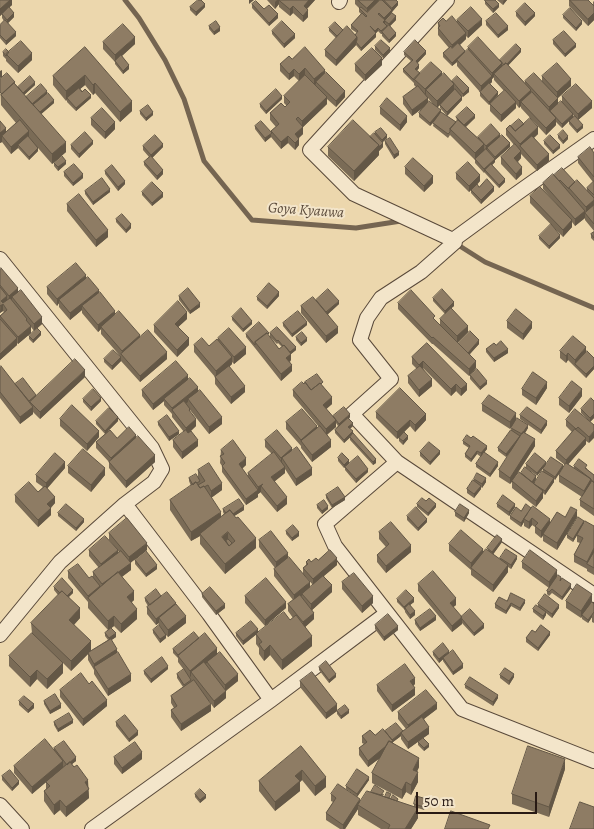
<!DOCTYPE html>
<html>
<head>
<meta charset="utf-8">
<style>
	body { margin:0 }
	#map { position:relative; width:594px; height:829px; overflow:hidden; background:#ecd7ad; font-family:Alegreya,serif }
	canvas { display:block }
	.scale { position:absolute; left:416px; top:792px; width:121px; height:22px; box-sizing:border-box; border:2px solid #281a14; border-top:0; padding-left:6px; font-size:15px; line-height:18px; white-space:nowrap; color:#281a14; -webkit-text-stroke:4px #f3e5ca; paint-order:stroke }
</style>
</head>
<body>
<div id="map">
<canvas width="594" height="829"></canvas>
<div class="scale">50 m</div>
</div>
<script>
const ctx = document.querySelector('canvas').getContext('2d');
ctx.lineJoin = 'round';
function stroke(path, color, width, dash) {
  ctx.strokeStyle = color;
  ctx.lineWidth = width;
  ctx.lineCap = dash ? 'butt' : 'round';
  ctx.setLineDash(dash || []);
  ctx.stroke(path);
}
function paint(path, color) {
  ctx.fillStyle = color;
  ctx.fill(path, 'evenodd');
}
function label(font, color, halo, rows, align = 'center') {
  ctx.font = font + ' Alegreya,serif';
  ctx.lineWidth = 4;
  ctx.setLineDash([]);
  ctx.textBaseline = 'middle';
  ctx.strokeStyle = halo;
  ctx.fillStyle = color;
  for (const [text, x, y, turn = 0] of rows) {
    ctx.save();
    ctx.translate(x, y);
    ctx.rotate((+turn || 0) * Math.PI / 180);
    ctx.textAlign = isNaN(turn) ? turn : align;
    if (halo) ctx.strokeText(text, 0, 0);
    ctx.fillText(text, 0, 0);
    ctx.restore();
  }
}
stroke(new Path2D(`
	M 125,0 L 139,18 L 165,60 L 184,99 L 204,161 L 252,220 L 356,228 L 401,221
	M 455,243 L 485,262 L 594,308`), '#756551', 5);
const street = new Path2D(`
	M 447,0 L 310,150 L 354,194 L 453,240
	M 339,2 L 340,0
	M 594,139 L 516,194 L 453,240 L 455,242 L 421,272 L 381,298 L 367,318 L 360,340 L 391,379 L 352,414 L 397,462 L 325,524 L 335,546 L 462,709 L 594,761
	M 0,259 L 152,448 L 162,469 L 154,482 L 125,504 L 60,562 L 0,635
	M 397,462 L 594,595
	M 125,504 L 209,614 L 271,700
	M 0,805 L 22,829
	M 92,829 L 271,700 L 387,613`);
stroke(street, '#59493a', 16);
stroke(street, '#f3e5ca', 14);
paint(new Path2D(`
	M 0,0 L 12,0 L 12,5 L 7,9 L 14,17 L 8,23 L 16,36 L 6,45 L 0,38 L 0,25 L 4,21 L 2,18 L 2,14 L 0,16 Z
	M 267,0 L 315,0 L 307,9 L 308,17 L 303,22 L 293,13 L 290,16 L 279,7 L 279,4 L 275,9 Z
	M 355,0 L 396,0 L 398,5 L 392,12 L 385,21 L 385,24 L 385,21 L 396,20 L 390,26 L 396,36 L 389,43 L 382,36 L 382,34 L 381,34 L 378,31 L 376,33 L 376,37 L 361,51 L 356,45 L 336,66 L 325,56 L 325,50 L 336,38 L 329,31 L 329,28 L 343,30 L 355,35 L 357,33 L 351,29 L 351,25 L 361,14 L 359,12 L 359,8 L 355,4 Z
	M 497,0 L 507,0 L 503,5 Z
	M 569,0 L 588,0 L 593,5 L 593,2 L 594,1 L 594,20 L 588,26 L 569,6 Z
	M 485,1 L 499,7 L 493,13 L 485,4 Z
	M 252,4 L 264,9 L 278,18 L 269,26 L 252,8 Z
	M 190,7 L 205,7 L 196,16 L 190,10 Z
	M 516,12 L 535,16 L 525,26 L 516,16 Z
	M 563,15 L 582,24 L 576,31 L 563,18 Z
	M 457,20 L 482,25 L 468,38 L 466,36 L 466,39 L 460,45 L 465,52 L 468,50 L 468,47 L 500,60 L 521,52 L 508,65 L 525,83 L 525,81 L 542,81 L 542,76 L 571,86 L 557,98 L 558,104 L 562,103 L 562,96 L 592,108 L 578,120 L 583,128 L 577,133 L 569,124 L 569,121 L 574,116 L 573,115 L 573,117 L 562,128 L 556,122 L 556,125 L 546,135 L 521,108 L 521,106 L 519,108 L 516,104 L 516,108 L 501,122 L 490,111 L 490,104 L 504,91 L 494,80 L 494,77 L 492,79 L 492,82 L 490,84 L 498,95 L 489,105 L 480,96 L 480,92 L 457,66 L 457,62 L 452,66 L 443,57 L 443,53 L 449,48 L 438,35 L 438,23 L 446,21 L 457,22 Z
	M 486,21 L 508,30 L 498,38 L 486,25 Z
	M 209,26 L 220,31 L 214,35 L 209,29 Z
	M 272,31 L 295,38 L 284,48 L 272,34 Z
	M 553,40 L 576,47 L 565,57 L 553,44 Z
	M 103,42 L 135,44 L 122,56 L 129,69 L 123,74 L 115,64 L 115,62 L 103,49 Z
	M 375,46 L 390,52 L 383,58 L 375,50 Z
	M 85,47 L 132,111 L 120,122 L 95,93 L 93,95 L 85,85 L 80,89 L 91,98 L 76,111 L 67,102 L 67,100 L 66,101 L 53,85 L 53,76 Z
	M 3,52 L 9,52 L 32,60 L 18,73 L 6,61 L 6,59 L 3,56 Z
	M 404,52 L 426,54 L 417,63 L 419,68 L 417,71 L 420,73 L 442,75 L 469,92 L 462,97 L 462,100 L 447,116 L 440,108 L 440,105 L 437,107 L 441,112 L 456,122 L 457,121 L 456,117 L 475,118 L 466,127 L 478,138 L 478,137 L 500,137 L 510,147 L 495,160 L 495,162 L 492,165 L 505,182 L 499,188 L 485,173 L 485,172 L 484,173 L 475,163 L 475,160 L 450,135 L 448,138 L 433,126 L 434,122 L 430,126 L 419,117 L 419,113 L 424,107 L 412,116 L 403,104 L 403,97 L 416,87 L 414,85 L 414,82 L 414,83 L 403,72 L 403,69 L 411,61 L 404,55 ZM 428,98 L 433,104 L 428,103 Z
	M 292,59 L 325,73 L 345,97 L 336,107 L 327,99 L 327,104 L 303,127 L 303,134 L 299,138 L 299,145 L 295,150 L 288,143 L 281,149 L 271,137 L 265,142 L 255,129 L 255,126 L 271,132 L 271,131 L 276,127 L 270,120 L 270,113 L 285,107 L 287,106 L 284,103 L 284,96 L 299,81 L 294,76 L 289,80 L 280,71 L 280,64 Z
	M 355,64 L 382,65 L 365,81 L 355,71 Z
	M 0,79 L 15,84 L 18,87 L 35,85 L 24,95 L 26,97 L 47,94 L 54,103 L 41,114 L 66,152 L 52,164 L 38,148 L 38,151 L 29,160 L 18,148 L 11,154 L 2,142 L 0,143 L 0,121 L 6,132 L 16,123 L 1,105 Z
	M 282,99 L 266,114 L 260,107 L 260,104 Z
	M 380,107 L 407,122 L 400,131 L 380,114 Z
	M 140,111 L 153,115 L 146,121 L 140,114 Z
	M 91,118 L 115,129 L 105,139 L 91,125 Z
	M 524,124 L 538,134 L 534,138 L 549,161 L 537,171 L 521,154 L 521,158 L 518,162 L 522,174 L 516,180 L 501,164 L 501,157 L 514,145 L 506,135 L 506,129 L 511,126 Z
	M 375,132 L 387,138 L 382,142 L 383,147 L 379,151 L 379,155 L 354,181 L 328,156 L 328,147 L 370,137 L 375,135 Z
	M 558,135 L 568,139 L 563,144 L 558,138 Z
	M 385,141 L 399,155 L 394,159 L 385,144 Z
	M 544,141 L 560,148 L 553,154 L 544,144 Z
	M 93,144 L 79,158 L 71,149 L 71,145 Z
	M 143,146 L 163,147 L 152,158 L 163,174 L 157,180 L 144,165 L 144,162 L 149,157 L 143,150 Z
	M 594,153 L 594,231 L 585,220 L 585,212 L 585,218 L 575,226 L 572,222 L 572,227 L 563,237 L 530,203 L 530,196 L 557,205 L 543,189 L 543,183 L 554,175 L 575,182 L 587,191 L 587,188 L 593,182 L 578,163 L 578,157 Z
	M 54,163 L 66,164 L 58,171 L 54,166 Z
	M 405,167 L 433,183 L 424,192 L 405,174 Z
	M 105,171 L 125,184 L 118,191 L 105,174 Z
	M 64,172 L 83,178 L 73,186 L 64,176 Z
	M 456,173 L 480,181 L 477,185 L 479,187 L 494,191 L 481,204 L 471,193 L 471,190 L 469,192 L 456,179 Z
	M 85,191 L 110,192 L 93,205 L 85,194 Z
	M 142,192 L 163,197 L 152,206 L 142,195 Z
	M 67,204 L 108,237 L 96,247 L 67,211 Z
	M 116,219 L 131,228 L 126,233 L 116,222 Z
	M 594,232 L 594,241 L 591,238 L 591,234 Z
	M 539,236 L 560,238 L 549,249 L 539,239 Z
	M 0,269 L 42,324 L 34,331 L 31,327 L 31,333 L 18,344 L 17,343 L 17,345 L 0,360 L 0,316 L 4,312 L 3,311 L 0,313 Z
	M 86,278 L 115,315 L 140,338 L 167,359 L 140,382 L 121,361 L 121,357 L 101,334 L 101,329 L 98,332 L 82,313 L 82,310 L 70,320 L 59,307 L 59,303 L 57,306 L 47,294 L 47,287 Z
	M 179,296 L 200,307 L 190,314 L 179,300 Z
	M 279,296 L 267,309 L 257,300 L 257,297 Z
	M 433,298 L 454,306 L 451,308 L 468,332 L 458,342 L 458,343 L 479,344 L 470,354 L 476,368 L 469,376 L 433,344 L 432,344 L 398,309 L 398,303 L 435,320 L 440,325 L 440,319 L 445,314 L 433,301 Z
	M 316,300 L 339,304 L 328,314 L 338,333 L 326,343 L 301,313 L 301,306 Z
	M 232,317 L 252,324 L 243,332 L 232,320 Z
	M 187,319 L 178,327 L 189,345 L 177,357 L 154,332 L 154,325 Z
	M 507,321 L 532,328 L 523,340 L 507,328 Z
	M 283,323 L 307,325 L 292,337 L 283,326 Z
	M 270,333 L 296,350 L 291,354 L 291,360 L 290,362 L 292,371 L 281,381 L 255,348 L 246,337 L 246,334 L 269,336 L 279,349 L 282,347 L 278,343 L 277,344 L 270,337 Z
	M 41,335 L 33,343 L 29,339 L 29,336 Z
	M 296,337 L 307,341 L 301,346 L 296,340 Z
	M 218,338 L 246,354 L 234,364 L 232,362 L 232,364 L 229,367 L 245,392 L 231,404 L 215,384 L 215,377 L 194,352 L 194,345 L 209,346 L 218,340 Z
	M 427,343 L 467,390 L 461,396 L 456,391 L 451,396 L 423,368 L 432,386 L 419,397 L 408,383 L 408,376 L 417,369 L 412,364 L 412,357 Z
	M 496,345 L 508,353 L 494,362 L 486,352 L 486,349 Z
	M 560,351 L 586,352 L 594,358 L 594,369 L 586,378 L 568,360 L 566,363 L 560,358 Z
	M 104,359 L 121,361 L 112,370 L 104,362 Z
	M 0,367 L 15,384 L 36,396 L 85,377 L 40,419 L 33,412 L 33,414 L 20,424 L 0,398 Z
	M 470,375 L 487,384 L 480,390 L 470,379 Z
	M 188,380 L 198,391 L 222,424 L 209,434 L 190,410 L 190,412 L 196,426 L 191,431 L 198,446 L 182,459 L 173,447 L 173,440 L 184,432 L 172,417 L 172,414 L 164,405 L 164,401 L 153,410 L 142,396 L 142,390 Z
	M 304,384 L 323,386 L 332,404 L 326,409 L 333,417 L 350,417 L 349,419 L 353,426 L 350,429 L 353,434 L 376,463 L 373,465 L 350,440 L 350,437 L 344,443 L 335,433 L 335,430 L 338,426 L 336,423 L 336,427 L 327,435 L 331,447 L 312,462 L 301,448 L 301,446 L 286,429 L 286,422 L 317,428 L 319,427 L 293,396 L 293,390 Z
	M 547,388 L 536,405 L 522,395 L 522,389 Z
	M 582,396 L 569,413 L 559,405 L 559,398 Z
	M 83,399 L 101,401 L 91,411 L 83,402 Z
	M 482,404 L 516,419 L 528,428 L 525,433 L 535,446 L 514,479 L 521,473 L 536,475 L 526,468 L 526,464 L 546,465 L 536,476 L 536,479 L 534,484 L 543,472 L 543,469 L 563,465 L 555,480 L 554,479 L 554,482 L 545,495 L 543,493 L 543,498 L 536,507 L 512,488 L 512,482 L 510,484 L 499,477 L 499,470 L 511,451 L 506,457 L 498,451 L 498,448 L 511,430 L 512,426 L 510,429 L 482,411 Z
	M 581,409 L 594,418 L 590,422 L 589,443 L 586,441 L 586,444 L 568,464 L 574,468 L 574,466 L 587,468 L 587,469 L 594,475 L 594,516 L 580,506 L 580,500 L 582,497 L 559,482 L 559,475 L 565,465 L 556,458 L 556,451 L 572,432 L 566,426 L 566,420 L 589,421 L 581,413 Z
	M 376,412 L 426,420 L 415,432 L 410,426 L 404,432 L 408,439 L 403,445 L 399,441 L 399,438 L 397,439 L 376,418 Z
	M 520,415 L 547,425 L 541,434 L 520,419 Z
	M 60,419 L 99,437 L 87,451 L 60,426 Z
	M 96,421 L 118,421 L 108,431 L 117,438 L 136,438 L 155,462 L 126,488 L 109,468 L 109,462 L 96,448 L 96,442 L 105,434 L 96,424 Z
	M 158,422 L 179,434 L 169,441 L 158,425 Z
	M 265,440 L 292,451 L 312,475 L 296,486 L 285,469 L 285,473 L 274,482 L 287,504 L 277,512 L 261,493 L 261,492 L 258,494 L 258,492 L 258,497 L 246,505 L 222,472 L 222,466 L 220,463 L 221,450 L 246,465 L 242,469 L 248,477 L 248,473 L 272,454 L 265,447 Z
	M 463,441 L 487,449 L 484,452 L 498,466 L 490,477 L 476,467 L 476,464 L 481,457 L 477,454 L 471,462 L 465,457 L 465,454 L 469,448 L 463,444 Z
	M 420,452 L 440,454 L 430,465 L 420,456 Z
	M 338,458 L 349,460 L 344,468 L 338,461 Z
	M 68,466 L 105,475 L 91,492 L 68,473 Z
	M 345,467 L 368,472 L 356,483 L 345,470 Z
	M 65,468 L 47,488 L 55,503 L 51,508 L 51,515 L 38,527 L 15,502 L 15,495 L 38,492 L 43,487 L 36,482 L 36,475 Z
	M 198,470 L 222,490 L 211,498 L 221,517 L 224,514 L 223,512 L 223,509 L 244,510 L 234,516 L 256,548 L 225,574 L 200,544 L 200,536 L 191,541 L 170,510 L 170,500 L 191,486 L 189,481 L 189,478 L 198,477 Z
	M 474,479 L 486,482 L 482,488 L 481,487 L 481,489 L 474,498 L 467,493 L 467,489 Z
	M 326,495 L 345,500 L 332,508 L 326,498 Z
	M 426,501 L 436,507 L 428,516 L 417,507 L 417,504 Z
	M 497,504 L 515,507 L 509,516 L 497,507 Z
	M 317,505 L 328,509 L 322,514 L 317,508 Z
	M 521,511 L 550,522 L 565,517 L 577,517 L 557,550 L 543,541 L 543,536 L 541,538 L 535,533 L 535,527 L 532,525 L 529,529 L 524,526 L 524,522 L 521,527 L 510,519 L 510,516 Z
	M 455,512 L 469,513 L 464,522 L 455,516 Z
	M 58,513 L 84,522 L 76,531 L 58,516 Z
	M 407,516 L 427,522 L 418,531 L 407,520 Z
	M 584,523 L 594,526 L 594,575 L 587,571 L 587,568 L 587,569 L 574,562 L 574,555 L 580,543 L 577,542 L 577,535 L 573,542 L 567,538 L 567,535 Z
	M 286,531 L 299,536 L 292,541 L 286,534 Z
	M 379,532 L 411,552 L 386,573 L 377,562 L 377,555 L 386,547 L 379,539 Z
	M 109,533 L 147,550 L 130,563 L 131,570 L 122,577 L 134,600 L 132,602 L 137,619 L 121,633 L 114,626 L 111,628 L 116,637 L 111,640 L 131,681 L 108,696 L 94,674 L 94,670 L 88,660 L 88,654 L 71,671 L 63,663 L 63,673 L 47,689 L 37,679 L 30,687 L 9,666 L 9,656 L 32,633 L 31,623 L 58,595 L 54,590 L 54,587 L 73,593 L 69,597 L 80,618 L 74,625 L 91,651 L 89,652 L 108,640 L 105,636 L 105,633 L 108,630 L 88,608 L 88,602 L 68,578 L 68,571 L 89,578 L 93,578 L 93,572 L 99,568 L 89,556 L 89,550 L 118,553 L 119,552 L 109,540 Z
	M 259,540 L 288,558 L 310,588 L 313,585 L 303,574 L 303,568 L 306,565 L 306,562 L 311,562 L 318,560 L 337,565 L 324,576 L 332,592 L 312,610 L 314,619 L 305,627 L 312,646 L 282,670 L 270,655 L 264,661 L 259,654 L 259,648 L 256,644 L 256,634 L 290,620 L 293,618 L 288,611 L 288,604 L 293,600 L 274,576 L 274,569 L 275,568 L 259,547 Z
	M 502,542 L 493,554 L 500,559 L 500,558 L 517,559 L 511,569 L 508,567 L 508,572 L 493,592 L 471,575 L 471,570 L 449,551 L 449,544 L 483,552 Z
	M 135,560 L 157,569 L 146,577 L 135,564 Z
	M 522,562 L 561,579 L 571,588 L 562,600 L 552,593 L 549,596 L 547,594 L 547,591 L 549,588 L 522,568 Z
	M 342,582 L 373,603 L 362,613 L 342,589 Z
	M 418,584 L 456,605 L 453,607 L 461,617 L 484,628 L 474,636 L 462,623 L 462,624 L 452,632 L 418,591 Z
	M 202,594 L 225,608 L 216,615 L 202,597 Z
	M 161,596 L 176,605 L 186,623 L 168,637 L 166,635 L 166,638 L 160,643 L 153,633 L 153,630 L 162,630 L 159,625 L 159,623 L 156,625 L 147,614 L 147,607 L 148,606 L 145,601 L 145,598 Z
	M 245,596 L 286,608 L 265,626 L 245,603 Z
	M 397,599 L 414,602 L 410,605 L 415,615 L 410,619 L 405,612 L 405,610 L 397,602 Z
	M 507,601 L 525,603 L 520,611 L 511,606 L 506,614 L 495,608 L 495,604 Z
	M 566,601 L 592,601 L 590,604 L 594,604 L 594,623 L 592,622 L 592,617 L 588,623 L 582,619 L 582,617 L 581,618 L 566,608 Z
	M 538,604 L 559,608 L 552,618 L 546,613 L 546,615 L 543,620 L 533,612 L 533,609 L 538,606 Z
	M 415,620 L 436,620 L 420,631 L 415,624 Z
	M 375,625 L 398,630 L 384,641 L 375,629 Z
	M 535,632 L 550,635 L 538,651 L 526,642 L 526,638 Z
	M 236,633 L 258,633 L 243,645 L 236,636 Z
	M 199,638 L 217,654 L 238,681 L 226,691 L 226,698 L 214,708 L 209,701 L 211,711 L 181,731 L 171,717 L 171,710 L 174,708 L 171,703 L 171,696 L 183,687 L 177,678 L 177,674 L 184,670 L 178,662 L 178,658 L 173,653 L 173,649 Z
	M 433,652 L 449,654 L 463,668 L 453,675 L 443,661 L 443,659 L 439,663 L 433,655 Z
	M 319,667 L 336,677 L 329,683 L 319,670 Z
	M 168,669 L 151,683 L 144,674 L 144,671 Z
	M 500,675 L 514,677 L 509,685 L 500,678 Z
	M 300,681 L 337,711 L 326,719 L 300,687 Z
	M 89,684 L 107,706 L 83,726 L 60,697 L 60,690 Z
	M 415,684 L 413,686 L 415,695 L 392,712 L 377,691 L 377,685 Z
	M 465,685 L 498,698 L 493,706 L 465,688 Z
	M 19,701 L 34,708 L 28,713 L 19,705 Z
	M 44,701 L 61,708 L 50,714 L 44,704 Z
	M 437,709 L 424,719 L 429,734 L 423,738 L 429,747 L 424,751 L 418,745 L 418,742 L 420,740 L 408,749 L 401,739 L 401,736 L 393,742 L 393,743 L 419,767 L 417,772 L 418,782 L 411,795 L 406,792 L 402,799 L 372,783 L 372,773 L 380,758 L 368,767 L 359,755 L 359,748 L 364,744 L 362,743 L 362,736 L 375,735 L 385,731 L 403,731 L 406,729 L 398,719 L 398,712 Z
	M 337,711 L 349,713 L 341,719 L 337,714 Z
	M 54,722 L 73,723 L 58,732 L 54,725 Z
	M 116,722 L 138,735 L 129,742 L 116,726 Z
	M 301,746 L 326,787 L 315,796 L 302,780 L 300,782 L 300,791 L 275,811 L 259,791 L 259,781 Z
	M 54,748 L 76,761 L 72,764 L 88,787 L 89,798 L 66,817 L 60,810 L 54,815 L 44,801 L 44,791 L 46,790 L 46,782 L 32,794 L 14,773 L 14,766 L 54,751 Z
	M 114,757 L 142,759 L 122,774 L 114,764 Z
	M 565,769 L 549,817 L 512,804 L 512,794 Z
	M 2,776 L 19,784 L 12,791 L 2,780 Z
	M 369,780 L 357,797 L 346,789 L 346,786 Z
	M 371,792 L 384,794 L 383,796 L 391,798 L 391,799 L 414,807 L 414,804 L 427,802 L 424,810 L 418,808 L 418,818 L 411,829 L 381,829 L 358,815 L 358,809 L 345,829 L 340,829 L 326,820 L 326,813 L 333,802 L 331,801 L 331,794 L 360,802 Z
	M 195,794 L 206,798 L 200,803 L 195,797 Z`), '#7a6b56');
paint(new Path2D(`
	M 10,0 L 12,0 L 12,5 L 0,16 L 0,9 Z
	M 249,0 L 254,0 L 249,4 Z
	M 277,0 L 279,0 L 279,4 L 275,9 L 275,2 Z
	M 309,0 L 315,0 L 304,12 L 304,6 Z
	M 375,0 L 379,0 L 367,15 L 367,8 Z
	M 504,0 L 507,0 L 503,5 L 503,2 Z
	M 398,2 L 398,5 L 392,12 L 392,13 L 385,21 L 385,24 L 383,22 L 384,18 L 392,10 L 392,8 Z
	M 205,4 L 205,7 L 196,16 L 196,12 Z
	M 499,4 L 499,7 L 493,13 L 493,9 Z
	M 293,6 L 293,13 L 290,16 L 290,9 Z
	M 308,10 L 308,17 L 303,22 L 303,16 Z
	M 14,13 L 14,17 L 7,24 L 7,20 Z
	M 535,13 L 535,16 L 525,26 L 525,22 Z
	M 594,13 L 594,20 L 588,26 L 588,19 Z
	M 278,14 L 278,18 L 269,26 L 269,23 Z
	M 396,16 L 396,20 L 389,27 L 389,24 Z
	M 482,19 L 482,25 L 468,38 L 468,31 Z
	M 582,21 L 582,24 L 576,31 L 576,28 Z
	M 508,26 L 508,30 L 498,38 L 498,35 Z
	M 220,27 L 220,31 L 214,35 L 214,32 Z
	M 378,28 L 378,31 L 375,34 L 376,33 L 376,37 L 361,51 L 361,48 L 375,34 L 375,31 Z
	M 16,32 L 16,36 L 6,45 L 6,41 Z
	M 396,33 L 396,36 L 389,43 L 389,40 Z
	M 466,33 L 466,39 L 452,52 L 452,45 Z
	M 295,34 L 295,38 L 284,48 L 284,44 Z
	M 135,37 L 135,44 L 115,62 L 115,55 Z
	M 357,37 L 357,43 L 356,42 L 356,45 L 336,66 L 336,60 Z
	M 576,44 L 576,47 L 565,57 L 565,54 Z
	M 390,48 L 390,52 L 383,58 L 383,55 Z
	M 521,49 L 521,52 L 505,69 L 505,66 Z
	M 426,51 L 426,54 L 416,65 L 416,61 Z
	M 465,51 L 465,54 L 457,60 L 457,62 L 452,66 L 452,63 Z
	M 32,53 L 32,60 L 18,73 L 18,66 Z
	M 382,58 L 382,65 L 365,81 L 365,75 Z
	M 502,63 L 502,70 L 494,74 L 494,77 L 492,79 L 492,73 Z
	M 129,65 L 129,69 L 123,74 L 123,71 Z
	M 419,65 L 419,68 L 415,72 L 415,69 Z
	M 305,68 L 305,75 L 299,81 L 299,74 Z
	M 294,69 L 294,76 L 289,80 L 289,74 Z
	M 2,70 L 2,77 L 0,78 L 0,71 Z
	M 325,70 L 325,77 L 316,82 L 316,84 L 314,86 L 314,79 Z
	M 442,72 L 442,79 L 426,90 L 426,94 L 425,96 L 425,89 Z
	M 85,75 L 85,85 L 68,99 L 67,98 L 66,101 L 66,91 Z
	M 492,76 L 492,82 L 481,92 L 481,86 Z
	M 571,79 L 571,86 L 557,99 L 557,92 Z
	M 35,82 L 35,85 L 23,96 L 23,93 Z
	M 95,83 L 95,93 L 93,95 L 93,85 Z
	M 454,84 L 454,91 L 437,108 L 437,101 Z
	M 469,88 L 469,92 L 463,97 L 463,94 Z
	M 531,90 L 531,97 L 521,102 L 521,106 L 519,108 L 519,101 Z
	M 47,91 L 47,94 L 32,107 L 32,104 Z
	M 345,91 L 345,97 L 336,107 L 336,101 Z
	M 498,92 L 498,95 L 489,105 L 489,102 Z
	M 91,95 L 91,98 L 76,111 L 76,108 Z
	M 282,96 L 282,99 L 266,114 L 266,111 Z
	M 327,97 L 327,104 L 302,128 L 302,121 Z
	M 462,97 L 462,100 L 447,116 L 447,112 Z
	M 428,98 L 428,104 L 412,116 L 412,110 Z
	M 558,98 L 558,105 L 549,114 L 549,107 Z
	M 54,100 L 54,103 L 39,116 L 39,113 Z
	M 132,101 L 132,111 L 120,122 L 120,112 Z
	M 592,101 L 592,108 L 578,120 L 578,114 Z
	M 516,102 L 516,108 L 501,122 L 501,115 Z
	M 441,110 L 441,113 L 430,126 L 430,123 Z
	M 153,112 L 153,115 L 146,121 L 146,118 Z
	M 573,114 L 573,117 L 562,128 L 562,124 Z
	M 475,115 L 475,118 L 464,128 L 464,125 Z
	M 407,116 L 407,122 L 400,131 L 400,125 Z
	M 556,118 L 556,125 L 546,135 L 546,128 Z
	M 115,122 L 115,129 L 105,139 L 105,132 Z
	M 583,125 L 583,128 L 577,133 L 577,130 Z
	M 303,127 L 303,134 L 295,141 L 295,134 Z
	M 538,127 L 538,134 L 522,148 L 520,146 L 520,150 L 520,144 Z
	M 6,128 L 6,138 L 2,136 L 2,142 L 0,143 L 0,133 Z
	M 29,131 L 29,138 L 18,145 L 18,148 L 11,154 L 11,147 Z
	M 271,134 L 271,137 L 265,142 L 265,138 Z
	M 500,134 L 500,137 L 486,150 L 486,146 Z
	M 387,135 L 387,138 L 382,143 L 382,140 Z
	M 288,136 L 288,143 L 281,149 L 281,142 Z
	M 568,136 L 568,139 L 563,144 L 563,141 Z
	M 299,139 L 299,145 L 295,150 L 295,143 Z
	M 93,141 L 93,144 L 79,158 L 79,154 Z
	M 66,142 L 66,152 L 52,164 L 52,154 Z
	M 383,143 L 383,147 L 379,151 L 379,155 L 354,181 L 354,171 L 379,145 Z
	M 510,143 L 510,147 L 495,160 L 495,157 Z
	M 163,144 L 163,147 L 151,159 L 151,155 Z
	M 484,144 L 484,151 L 475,160 L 475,153 Z
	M 560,145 L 560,148 L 553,154 L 553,151 Z
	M 38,148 L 38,151 L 29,160 L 29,157 Z
	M 521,151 L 521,158 L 514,165 L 514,158 Z
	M 399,152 L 399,155 L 394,159 L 394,155 Z
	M 549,154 L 549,161 L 537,171 L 537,165 Z
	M 495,159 L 495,162 L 486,171 L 485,170 L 484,173 L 484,169 Z
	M 66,161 L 66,164 L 58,171 L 58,167 Z
	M 522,167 L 522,174 L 516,180 L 516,174 Z
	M 163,170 L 163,174 L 157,180 L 157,176 Z
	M 83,174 L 83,178 L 73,186 L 73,183 Z
	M 480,175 L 480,181 L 469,192 L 469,186 Z
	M 433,176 L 433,183 L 424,192 L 424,186 Z
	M 505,179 L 505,182 L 499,188 L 499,185 Z
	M 125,181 L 125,184 L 118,191 L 118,187 Z
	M 494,187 L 494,191 L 481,204 L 481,200 Z
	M 110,189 L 110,192 L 93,205 L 93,202 Z
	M 163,193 L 163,197 L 152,206 L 152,203 Z
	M 594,200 L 594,207 L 586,214 L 586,207 Z
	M 585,211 L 585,218 L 575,226 L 575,219 Z
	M 572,220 L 572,227 L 563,237 L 563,230 Z
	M 131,224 L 131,228 L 126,233 L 126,230 Z
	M 108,230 L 108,237 L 96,247 L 96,240 Z
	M 560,235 L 560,238 L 549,249 L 549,246 Z
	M 86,275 L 86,282 L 59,300 L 59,303 L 57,306 L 57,299 Z
	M 18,288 L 18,295 L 12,297 L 12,300 L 9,303 L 9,296 Z
	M 99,290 L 99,296 L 82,306 L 82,310 L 70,320 L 70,313 Z
	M 279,292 L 279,296 L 267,309 L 267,306 Z
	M 7,296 L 7,303 L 3,304 L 3,311 L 0,313 L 1,301 Z
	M 339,301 L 339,304 L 326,316 L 326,313 Z
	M 454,302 L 454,306 L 445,314 L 445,311 Z
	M 200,303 L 200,307 L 190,314 L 190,311 Z
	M 115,311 L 115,317 L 101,327 L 101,329 L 98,332 L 98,325 Z
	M 187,312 L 187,319 L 175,330 L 175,324 Z
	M 42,317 L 42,324 L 34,331 L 34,324 Z
	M 252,321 L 252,324 L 243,332 L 243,329 Z
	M 307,322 L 307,325 L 292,337 L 292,334 Z
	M 532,322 L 532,328 L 523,340 L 523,334 Z
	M 31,326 L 31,333 L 18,344 L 18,337 Z
	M 468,326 L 468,332 L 457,343 L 457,336 Z
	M 338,327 L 338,333 L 326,343 L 326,336 Z
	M 41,332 L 41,335 L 33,343 L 33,340 Z
	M 140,335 L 140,342 L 122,355 L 122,351 Z
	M 17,338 L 17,345 L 0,360 L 0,354 Z
	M 189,338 L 189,345 L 177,357 L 177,350 Z
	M 307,338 L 307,341 L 301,346 L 301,343 Z
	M 479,340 L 479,344 L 468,356 L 468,353 Z
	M 246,347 L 246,354 L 234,364 L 234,357 Z
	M 296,347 L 296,350 L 291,354 L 291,360 L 286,364 L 286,358 L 289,353 Z
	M 586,347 L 586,354 L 575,365 L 575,360 Z
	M 508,349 L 508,353 L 494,362 L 494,358 Z
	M 167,352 L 167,359 L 140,382 L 140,376 Z
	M 568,353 L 568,360 L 566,363 L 566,356 Z
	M 121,357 L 121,361 L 112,370 L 112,366 Z
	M 232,357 L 232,364 L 216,378 L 216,371 Z
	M 423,361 L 423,368 L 419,372 L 419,365 Z
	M 476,361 L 476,368 L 469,376 L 469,369 Z
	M 292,365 L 292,371 L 281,381 L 281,374 Z
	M 594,366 L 594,369 L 586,378 L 586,374 Z
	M 85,370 L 85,377 L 40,419 L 40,412 Z
	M 188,375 L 188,382 L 164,399 L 164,401 L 153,410 L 153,404 Z
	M 432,379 L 432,386 L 419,397 L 419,390 Z
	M 487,381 L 487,384 L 480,390 L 480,387 Z
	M 547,382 L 547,388 L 536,405 L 536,398 Z
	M 456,384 L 456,391 L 451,396 L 451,389 Z
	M 467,384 L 467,390 L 461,396 L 461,389 Z
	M 245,386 L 245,392 L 231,404 L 231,397 Z
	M 198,387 L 198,394 L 188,399 L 188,402 L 174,413 L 172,410 L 172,415 L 172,408 Z
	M 582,389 L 582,396 L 569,413 L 569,406 Z
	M 332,397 L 332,404 L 323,412 L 323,405 Z
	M 101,398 L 101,401 L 91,411 L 91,407 Z
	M 33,407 L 33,414 L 20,424 L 20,417 Z
	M 516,413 L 516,420 L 510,429 L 510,422 Z
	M 350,414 L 350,417 L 339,427 L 339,424 Z
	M 426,414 L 426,420 L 415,432 L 415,425 Z
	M 594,414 L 594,418 L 590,422 L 590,418 Z
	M 118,417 L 118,421 L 105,434 L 105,431 Z
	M 222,417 L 222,424 L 209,434 L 209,427 Z
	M 196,419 L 196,426 L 186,435 L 186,428 Z
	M 336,420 L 336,427 L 326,435 L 326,429 Z
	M 410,420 L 410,426 L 397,439 L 397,432 Z
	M 547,421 L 547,425 L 541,434 L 541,430 Z
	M 353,423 L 353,426 L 348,430 L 348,427 Z
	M 528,425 L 528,428 L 522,438 L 522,434 Z
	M 317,426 L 317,433 L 301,442 L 301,440 Z
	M 99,431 L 99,437 L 87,451 L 87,444 Z
	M 179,431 L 179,434 L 169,441 L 169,437 Z
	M 353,431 L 353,435 L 344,443 L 344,440 Z
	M 594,431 L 594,438 L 589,443 L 589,437 Z
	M 136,435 L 136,442 L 111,465 L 111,458 Z
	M 408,436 L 408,439 L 403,445 L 403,441 Z
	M 520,436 L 520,439 L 506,457 L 506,454 Z
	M 586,438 L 586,444 L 566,467 L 566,460 Z
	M 535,439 L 535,446 L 510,484 L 510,478 Z
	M 198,440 L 198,446 L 182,459 L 182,452 Z
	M 331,440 L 331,447 L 312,462 L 312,455 Z
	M 487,446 L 487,449 L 481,457 L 481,453 Z
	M 292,448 L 292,454 L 282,458 L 282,464 L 281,465 L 281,458 Z
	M 440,451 L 440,454 L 430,465 L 430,462 Z
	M 477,451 L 477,454 L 471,462 L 471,459 Z
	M 155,455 L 155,462 L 126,488 L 126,481 Z
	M 246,458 L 246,465 L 239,471 L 239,464 Z
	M 376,459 L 376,463 L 373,465 L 373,462 Z
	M 349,460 L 349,464 L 344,468 L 344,465 Z
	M 65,462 L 65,468 L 46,490 L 46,483 Z
	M 498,462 L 498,466 L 490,477 L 490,474 Z
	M 546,462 L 546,465 L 537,476 L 537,473 Z
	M 563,465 L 563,468 L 555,480 L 555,477 Z
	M 285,467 L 285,473 L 271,484 L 271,477 Z
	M 105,468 L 105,475 L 91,492 L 91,485 Z
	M 312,468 L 312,475 L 296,486 L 296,479 Z
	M 368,469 L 368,472 L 356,483 L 356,479 Z
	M 536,476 L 536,479 L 532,485 L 532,482 Z
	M 486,478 L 486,482 L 482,488 L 482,484 Z
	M 554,478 L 554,482 L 545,495 L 545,491 Z
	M 591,479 L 591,485 L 584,498 L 584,491 Z
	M 222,483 L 222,490 L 211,498 L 211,491 Z
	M 263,484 L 261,486 L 261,492 L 258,494 L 258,487 Z
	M 481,486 L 481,489 L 474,498 L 474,494 Z
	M 258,490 L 258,497 L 246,505 L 246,499 Z
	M 543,491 L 543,498 L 536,507 L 536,501 Z
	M 55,497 L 55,503 L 47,511 L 47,504 Z
	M 287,497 L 287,504 L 277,512 L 277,506 Z
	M 345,497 L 345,500 L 332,508 L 332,505 Z
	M 436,504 L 436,507 L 428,516 L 428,513 Z
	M 515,504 L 515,507 L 509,516 L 509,512 Z
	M 244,506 L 244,510 L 228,520 L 228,516 Z
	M 328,506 L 328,509 L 322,514 L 322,511 Z
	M 51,508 L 51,515 L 38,527 L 38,520 Z
	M 469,510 L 469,513 L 464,522 L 464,518 Z
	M 577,510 L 577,517 L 557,550 L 557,543 Z
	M 221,512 L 221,522 L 200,534 L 200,536 L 191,541 L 191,532 Z
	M 532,518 L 532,525 L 529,529 L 529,522 Z
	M 84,519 L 84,522 L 76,531 L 76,528 Z
	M 427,519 L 427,522 L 418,531 L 418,528 Z
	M 524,519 L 524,522 L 521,527 L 521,523 Z
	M 550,519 L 550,525 L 541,538 L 541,531 Z
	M 584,521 L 584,524 L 573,542 L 573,539 Z
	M 228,532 L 228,542 L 224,545 L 222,537 Z
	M 299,532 L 299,536 L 292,541 L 292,538 Z
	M 256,538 L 256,548 L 225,574 L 225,564 Z
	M 502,539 L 502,542 L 492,556 L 492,552 Z
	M 147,543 L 147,550 L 129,564 L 129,557 Z
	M 411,545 L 411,552 L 386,573 L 386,566 Z
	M 594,548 L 594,555 L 587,564 L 587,569 L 587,562 Z
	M 483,549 L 483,555 L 471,568 L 471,563 Z
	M 118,550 L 118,557 L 101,571 L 101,564 Z
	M 288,553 L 288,559 L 276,569 L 276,562 Z
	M 517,556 L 517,559 L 511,569 L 511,565 Z
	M 337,558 L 337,565 L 313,585 L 313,579 Z
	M 131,563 L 131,570 L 102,591 L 102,584 Z
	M 157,565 L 157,569 L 146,577 L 146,574 Z
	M 508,565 L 508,572 L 493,592 L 493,585 Z
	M 557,570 L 557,577 L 549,588 L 549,582 Z
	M 310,582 L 310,589 L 294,602 L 294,595 Z
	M 571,584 L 571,588 L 562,600 L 562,597 Z
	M 332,585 L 332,592 L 311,611 L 311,604 Z
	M 100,586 L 100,593 L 88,598 L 88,602 L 88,596 Z
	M 73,590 L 73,593 L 64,601 L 64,598 Z
	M 134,591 L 134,600 L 127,606 L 127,597 Z
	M 592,594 L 592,601 L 582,616 L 582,615 L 581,618 L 581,611 Z
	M 373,596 L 373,603 L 362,613 L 362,606 Z
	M 414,598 L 414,602 L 405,609 L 405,608 L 404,611 L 404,607 Z
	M 456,598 L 456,605 L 450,610 L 450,603 Z
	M 525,600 L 525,603 L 520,611 L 520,608 Z
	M 286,602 L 286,608 L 265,626 L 265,620 Z
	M 176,603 L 176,610 L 159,618 L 159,623 L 156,625 L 156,619 Z
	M 511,603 L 511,606 L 506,614 L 506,611 Z
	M 225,604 L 225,608 L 216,615 L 216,611 Z
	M 559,605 L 559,608 L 552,618 L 552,614 Z
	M 80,608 L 80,618 L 69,630 L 69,620 Z
	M 137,609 L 137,619 L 121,633 L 121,624 Z
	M 415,611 L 415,615 L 410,619 L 410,615 Z
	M 546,612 L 546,615 L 543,620 L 543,616 Z
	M 594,612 L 592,615 L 592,617 L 588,623 L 588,620 Z
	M 314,613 L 314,619 L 303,629 L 303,622 Z
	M 114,616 L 114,626 L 108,631 L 108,621 Z
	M 186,616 L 186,623 L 168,637 L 168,630 Z
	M 436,616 L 436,620 L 420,631 L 420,628 Z
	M 462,617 L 462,624 L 452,632 L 452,626 Z
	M 484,624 L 484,628 L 474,636 L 474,633 Z
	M 398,626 L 398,630 L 384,641 L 384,637 Z
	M 258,629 L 258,633 L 243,645 L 243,641 Z
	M 550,632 L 550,635 L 538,651 L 538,648 Z
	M 116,633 L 116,637 L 109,642 L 109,638 Z
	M 166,635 L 166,638 L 160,643 L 160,639 Z
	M 312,636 L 312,646 L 282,670 L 282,660 Z
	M 91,641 L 91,651 L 71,671 L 71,661 Z
	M 270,645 L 270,655 L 264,661 L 264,651 Z
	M 217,648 L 217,655 L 193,674 L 191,672 L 191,676 L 190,677 L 190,671 Z
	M 117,649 L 117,655 L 94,667 L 94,664 Z
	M 449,651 L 449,654 L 439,663 L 439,659 Z
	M 63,663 L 63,673 L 47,689 L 47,679 Z
	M 463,664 L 463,668 L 453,675 L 453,672 Z
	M 168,666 L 168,669 L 151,683 L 151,679 Z
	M 37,670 L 37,679 L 30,687 L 30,677 Z
	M 131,674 L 131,681 L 108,696 L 108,689 Z
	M 238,674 L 238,681 L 225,691 L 225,685 Z
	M 336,674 L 336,677 L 329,683 L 329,680 Z
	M 514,674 L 514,677 L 509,685 L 509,681 Z
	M 415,678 L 415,684 L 410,688 L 410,681 Z
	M 415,688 L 415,695 L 392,712 L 392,705 Z
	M 226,691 L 226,698 L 214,708 L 214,701 Z
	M 498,695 L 498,698 L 493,706 L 493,702 Z
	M 107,700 L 107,706 L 83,726 L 83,719 Z
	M 437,703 L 437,709 L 408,731 L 408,725 Z
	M 34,704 L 34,708 L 28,713 L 28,710 Z
	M 61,704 L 61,708 L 50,714 L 50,711 Z
	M 211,704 L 211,711 L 181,731 L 181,724 Z
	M 337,704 L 337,711 L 326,719 L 326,713 Z
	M 349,710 L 349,713 L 341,719 L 341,716 Z
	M 73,720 L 73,723 L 58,732 L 58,729 Z
	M 429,727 L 429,734 L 408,749 L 408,742 Z
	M 138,731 L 138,735 L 129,742 L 129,739 Z
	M 401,733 L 401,736 L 393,742 L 393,748 L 368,767 L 368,761 Z
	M 429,744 L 429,747 L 424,751 L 424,748 Z
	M 142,752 L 142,759 L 122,774 L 122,768 Z
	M 76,757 L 76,761 L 67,768 L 67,765 Z
	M 419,758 L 419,767 L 413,779 L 413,770 Z
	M 565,759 L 565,769 L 549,817 L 549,807 Z
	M 63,761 L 63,768 L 32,794 L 32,787 Z
	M 302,770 L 302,780 L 300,782 L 300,791 L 275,811 L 275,802 L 295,776 Z
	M 418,772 L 418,782 L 411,795 L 411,785 Z
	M 326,777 L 326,787 L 315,796 L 315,786 Z
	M 369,777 L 369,780 L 357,797 L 357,794 Z
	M 88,780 L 89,798 L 66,817 L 66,807 L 85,782 Z
	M 19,781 L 19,784 L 12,791 L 12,788 Z
	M 406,782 L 406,792 L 402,799 L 402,790 Z
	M 206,795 L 206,798 L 200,803 L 200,800 Z
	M 360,799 L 360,806 L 358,805 L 358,809 L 345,829 L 343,829 L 343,825 Z
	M 60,800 L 60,810 L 54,815 L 54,805 Z
	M 418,808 L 418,818 L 411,829 L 405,829 Z`), '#635746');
const building = new Path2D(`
	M 0,0 L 10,0 L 0,9 Z
	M 198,0 L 201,0 L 205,4 L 196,12 L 190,7 Z
	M 279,0 L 309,0 L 304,6 L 308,10 L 303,16 L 293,6 L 290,9 Z
	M 358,0 L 375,0 L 367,8 Z
	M 380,0 L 382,0 L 392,10 L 384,18 L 379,13 L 378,14 L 385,20 L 383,22 L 387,26 L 381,31 L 378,28 L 375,31 L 370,26 L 376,33 L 361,48 L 356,42 L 357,40 L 357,37 L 355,35 L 358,31 L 351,25 L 362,13 L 366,17 L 367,16 L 359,8 L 361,7 L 367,12 Z
	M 384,0 L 396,0 L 398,2 L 392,8 Z
	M 485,0 L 495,0 L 499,4 L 493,9 L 485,1 Z
	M 570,0 L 588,0 L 594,6 L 594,13 L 588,19 Z
	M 256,1 L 264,9 L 269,5 L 278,14 L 269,23 L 252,4 Z
	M 525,3 L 535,13 L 525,22 L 516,12 Z
	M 9,7 L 14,13 L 7,20 L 2,14 Z
	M 471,7 L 482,19 L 468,31 L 457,20 Z
	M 570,8 L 582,21 L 576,28 L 563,15 Z
	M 392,13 L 396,16 L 389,24 L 385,21 Z
	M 496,13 L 508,26 L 498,35 L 486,21 Z
	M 452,16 L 466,33 L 452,45 L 438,28 L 440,26 L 438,23 L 443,18 L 446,21 Z
	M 5,20 L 16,32 L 6,41 L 0,35 L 0,25 Z
	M 216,21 L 220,27 L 214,32 L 209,26 Z
	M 282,21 L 295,34 L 284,44 L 272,31 Z
	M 335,22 L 343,30 L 337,36 L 329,28 Z
	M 123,24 L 135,37 L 115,55 L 103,42 Z
	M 389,25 L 396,33 L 389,40 L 382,32 Z
	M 347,26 L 357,37 L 336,60 L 325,50 Z
	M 564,31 L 576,44 L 565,54 L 553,40 Z
	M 478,37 L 502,63 L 492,73 L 468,47 Z
	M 381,40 L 390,48 L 383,55 L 375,46 Z
	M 415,40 L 426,51 L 416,61 L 419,65 L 415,69 L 420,73 L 414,80 L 403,69 L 413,60 L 404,52 Z
	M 21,41 L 32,53 L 18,66 L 6,54 Z
	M 458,43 L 465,51 L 452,63 L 443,53 L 451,46 L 452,48 Z
	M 516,44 L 521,49 L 507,64 L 506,63 L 504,65 L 500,60 Z
	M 85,47 L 132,101 L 120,112 L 95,83 L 93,85 L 85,75 L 66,91 L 53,76 Z
	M 305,47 L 325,70 L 314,79 L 305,68 L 299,74 L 294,69 L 289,74 L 280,64 L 289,56 L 292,59 Z
	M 372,48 L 382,58 L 365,75 L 355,64 Z
	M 6,49 L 9,52 L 6,56 L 3,52 Z
	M 468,49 L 492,76 L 481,86 L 457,60 Z
	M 121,55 L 129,65 L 123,71 L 115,61 Z
	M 431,62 L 442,72 L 425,89 L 414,79 Z
	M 506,63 L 531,90 L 519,101 L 494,74 Z
	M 557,63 L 571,79 L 557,92 L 542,76 Z
	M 326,72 L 345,91 L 336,101 L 316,82 Z
	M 7,73 L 15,82 L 2,94 L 0,92 L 0,79 Z
	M 444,73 L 454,84 L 437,101 L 426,90 Z
	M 534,73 L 558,98 L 549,107 L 525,81 Z
	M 305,75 L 327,97 L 302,121 L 298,117 L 296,119 L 303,127 L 295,134 L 299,139 L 295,143 L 288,136 L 281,142 L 271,131 L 279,124 L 270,113 L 281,103 L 285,107 L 290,102 L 284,96 Z
	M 30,76 L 35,82 L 23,93 L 18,87 Z
	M 457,76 L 469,88 L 463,94 L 452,81 Z
	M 14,83 L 66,142 L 52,154 L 1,95 Z
	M 489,83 L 498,92 L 489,102 L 480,92 Z
	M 41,84 L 47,91 L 32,104 L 26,97 Z
	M 576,84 L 592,101 L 578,114 L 562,96 Z
	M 418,86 L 428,98 L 412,110 L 403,97 Z
	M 79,88 L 82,92 L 85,89 L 91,95 L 76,108 L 67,98 Z
	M 276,89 L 282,96 L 266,111 L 260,104 Z
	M 455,89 L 462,97 L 447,112 L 440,105 Z
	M 505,90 L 516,102 L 501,115 L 490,104 Z
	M 532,92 L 556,118 L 546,128 L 521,102 Z
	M 48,93 L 54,100 L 40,112 L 33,105 Z
	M 387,98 L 407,116 L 400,125 L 380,107 Z
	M 429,101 L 441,110 L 430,123 L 419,113 Z
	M 561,101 L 573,114 L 562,124 L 550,111 Z
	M 148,105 L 153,112 L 146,118 L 140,111 Z
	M 467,107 L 475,115 L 464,125 L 456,117 Z
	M 102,108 L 115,122 L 105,132 L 91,118 Z
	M 441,112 L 456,122 L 450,129 L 450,132 L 448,134 L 433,123 Z
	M 575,116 L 583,125 L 577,130 L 569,121 Z
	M 530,118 L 538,127 L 520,144 L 506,129 L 510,125 L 515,131 Z
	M 519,119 L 524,124 L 515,131 L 511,126 Z
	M 20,120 L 29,131 L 11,147 L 2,136 Z
	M 353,120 L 379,145 L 354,171 L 328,147 Z
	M 458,120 L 484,144 L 475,153 L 450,129 Z
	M 0,121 L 6,128 L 0,133 Z
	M 261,121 L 272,133 L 265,138 L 255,126 Z
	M 491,124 L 500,134 L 486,146 L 478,137 Z
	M 381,128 L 387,135 L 382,140 L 375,132 Z
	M 563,130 L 568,136 L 563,141 L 558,135 Z
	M 85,132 L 93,141 L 79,154 L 71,145 Z
	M 374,133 L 383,143 L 379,147 L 379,145 L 370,137 Z
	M 155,135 L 163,144 L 151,155 L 143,146 Z
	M 502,135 L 510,143 L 495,157 L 487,148 Z
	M 550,135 L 560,145 L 553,151 L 544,141 Z
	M 28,136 L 38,148 L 29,157 L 18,145 Z
	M 532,136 L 549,154 L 537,165 L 520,146 Z
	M 390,138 L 399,152 L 394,155 L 385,141 Z
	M 515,144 L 521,151 L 514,158 L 522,167 L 516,174 L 501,157 Z
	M 590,147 L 594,153 L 594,177 L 578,157 Z
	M 486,149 L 495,159 L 484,169 L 475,159 Z
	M 62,156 L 66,161 L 58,167 L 54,163 Z
	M 151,156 L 163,170 L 157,176 L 144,162 Z
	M 413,158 L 433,176 L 424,186 L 405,167 Z
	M 468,162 L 480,175 L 469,186 L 456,173 Z
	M 74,164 L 83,174 L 73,183 L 64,172 Z
	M 491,164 L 505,179 L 499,185 L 485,170 Z
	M 112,165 L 125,181 L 118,187 L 105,171 Z
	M 562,168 L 575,182 L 569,188 L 569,189 L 560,180 L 559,181 L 554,175 Z
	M 553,174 L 585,211 L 575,219 L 543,183 Z
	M 102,178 L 110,189 L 93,202 L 85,191 Z
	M 487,179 L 494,187 L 481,200 L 471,190 L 477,184 L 479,187 Z
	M 577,180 L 594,198 L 594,200 L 586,207 L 569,188 Z
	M 594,181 L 594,195 L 587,188 Z
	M 152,182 L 163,193 L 152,203 L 142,192 Z
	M 540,187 L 572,220 L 563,230 L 530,196 Z
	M 79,194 L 108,230 L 96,240 L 67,204 Z
	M 594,205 L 594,224 L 585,213 Z
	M 122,214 L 131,224 L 126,230 L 116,219 Z
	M 551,224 L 560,235 L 549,246 L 539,236 Z
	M 594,232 L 594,238 L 591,234 Z
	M 76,263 L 86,275 L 57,299 L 47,287 Z
	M 1,268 L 18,288 L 9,296 L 0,285 L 0,269 Z
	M 88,277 L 99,290 L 70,313 L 59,300 Z
	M 269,283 L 279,292 L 267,306 L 257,297 Z
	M 0,287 L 7,296 L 1,301 L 3,303 L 10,298 L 27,319 L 26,320 L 31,326 L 18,337 L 0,316 L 7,310 L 3,304 L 0,306 Z
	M 188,288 L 200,303 L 190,311 L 179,296 Z
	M 328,289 L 339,301 L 326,312 L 316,300 Z
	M 442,289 L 454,302 L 445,311 L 433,298 Z
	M 21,290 L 42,317 L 34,324 L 12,297 Z
	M 411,290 L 435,316 L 433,318 L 476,361 L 469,369 L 433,337 L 432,338 L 398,303 Z
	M 100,292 L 115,311 L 98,325 L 82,306 Z
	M 313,297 L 338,327 L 326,336 L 301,306 Z
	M 178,301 L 187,312 L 175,324 L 189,338 L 177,350 L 154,325 Z
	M 241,308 L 252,321 L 243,329 L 232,317 Z
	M 451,308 L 468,326 L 457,336 L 440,319 Z
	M 516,309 L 532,322 L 523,334 L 507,321 Z
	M 119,311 L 140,335 L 122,351 L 101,327 Z
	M 298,311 L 307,322 L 292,334 L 283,323 Z
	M 0,319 L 17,338 L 0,354 Z
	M 259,322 L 269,333 L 268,334 L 267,333 L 255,342 L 255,345 L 246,334 Z
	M 277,327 L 296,347 L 290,352 L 284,345 L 283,346 L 278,340 L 277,341 L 270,333 Z
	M 37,328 L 41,332 L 33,340 L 29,336 Z
	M 229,328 L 246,347 L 234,357 L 218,338 Z
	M 148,330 L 167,352 L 140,376 L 121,354 Z
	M 470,331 L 479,340 L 468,353 L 458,343 Z
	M 302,332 L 307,338 L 301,343 L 296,337 Z
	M 267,333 L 279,349 L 284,345 L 291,354 L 286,358 L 292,365 L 281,374 L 255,342 Z
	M 573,336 L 586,347 L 575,360 L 568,353 L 566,356 L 560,351 Z
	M 202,338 L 209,346 L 217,339 L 232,357 L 216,371 L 194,345 Z
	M 501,341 L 508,349 L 494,358 L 486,349 L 494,343 L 496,345 Z
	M 427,343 L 467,384 L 461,389 L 456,384 L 451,389 L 423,361 L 419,365 L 412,357 Z
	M 113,350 L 121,357 L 112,366 L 104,359 Z
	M 587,351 L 594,358 L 594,366 L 586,374 L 575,364 Z
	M 75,359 L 85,370 L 40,412 L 30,402 Z
	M 176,361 L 188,375 L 153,404 L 142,390 Z
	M 1,366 L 33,407 L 20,417 L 0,392 L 0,367 Z
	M 229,366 L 245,386 L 231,397 L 215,377 Z
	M 420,366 L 432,379 L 419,390 L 408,376 Z
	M 477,369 L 487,381 L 480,387 L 470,375 Z
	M 533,372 L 547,382 L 536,398 L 522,389 Z
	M 317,374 L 323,382 L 321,384 L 320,383 L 311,390 L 305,382 Z
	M 23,378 L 36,395 L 29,401 L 15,384 Z
	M 190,378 L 198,387 L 172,408 L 164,399 Z
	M 572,381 L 582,389 L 569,406 L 559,398 Z
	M 302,382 L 304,384 L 305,382 L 311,390 L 320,383 L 332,397 L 323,405 L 336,420 L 326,429 L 293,390 Z
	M 400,388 L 426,414 L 415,425 L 410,420 L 397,432 L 376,412 Z
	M 93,389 L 101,398 L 91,407 L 83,399 Z
	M 200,390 L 222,417 L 209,427 L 188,399 Z
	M 489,395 L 516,413 L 510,422 L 482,404 Z
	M 591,398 L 594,401 L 594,414 L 590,418 L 581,409 Z
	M 184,401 L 190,409 L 189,410 L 196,419 L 186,428 L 172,410 Z
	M 72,405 L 99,431 L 87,444 L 60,419 Z
	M 344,407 L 350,414 L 339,424 L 333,416 Z
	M 527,407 L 547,421 L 541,430 L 520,415 Z
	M 109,408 L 118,417 L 105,431 L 96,421 Z
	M 302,409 L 317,426 L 301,440 L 286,422 Z
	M 575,409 L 594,425 L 594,431 L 589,437 L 578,427 L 576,429 L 566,420 Z
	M 167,415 L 179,431 L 169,437 L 158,422 Z
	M 348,418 L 353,423 L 348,427 L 353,431 L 344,440 L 335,430 Z
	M 517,418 L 528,425 L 522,434 L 511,428 Z
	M 320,426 L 331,440 L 312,455 L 301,441 Z
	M 129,427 L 136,435 L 111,458 L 96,442 L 110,430 L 117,438 Z
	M 575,429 L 586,438 L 566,460 L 556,451 Z
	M 186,430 L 188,433 L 191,431 L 198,440 L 182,452 L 173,440 Z
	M 277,430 L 292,448 L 281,458 L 265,440 Z
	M 511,430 L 520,436 L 506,454 L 498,448 Z
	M 404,432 L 408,436 L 403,441 L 399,438 Z
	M 523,432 L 535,439 L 510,478 L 499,470 Z
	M 353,433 L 376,459 L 373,462 L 350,437 Z
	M 467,435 L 471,438 L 473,436 L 487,446 L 481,453 L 477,451 L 471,459 L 465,454 L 470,446 L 463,441 Z
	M 138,436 L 155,455 L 126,481 L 109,462 Z
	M 233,440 L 246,458 L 239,464 L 258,490 L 246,499 L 222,466 L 225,463 L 220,456 L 224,454 L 221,450 Z
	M 429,442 L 440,451 L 430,462 L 420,452 Z
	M 297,447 L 312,468 L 296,479 L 282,458 Z
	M 83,449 L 105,468 L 91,485 L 68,466 Z
	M 274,452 L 285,467 L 271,477 L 287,497 L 277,506 L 261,486 L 263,484 L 258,487 L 248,473 Z
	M 484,452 L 498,462 L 490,474 L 476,464 Z
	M 55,453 L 65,462 L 46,483 L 36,475 Z
	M 342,453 L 349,460 L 344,465 L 338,458 Z
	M 535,453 L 546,462 L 537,473 L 526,464 Z
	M 358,456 L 368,469 L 356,479 L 345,467 Z
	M 551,457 L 563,465 L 555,477 L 543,469 Z
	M 579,459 L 587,465 L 585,468 L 594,475 L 594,482 L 591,480 L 591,479 L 574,466 Z
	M 209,463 L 222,483 L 211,491 L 208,485 L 204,487 L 204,486 L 200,488 L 198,485 L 205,481 L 198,470 Z
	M 566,463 L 591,479 L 584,491 L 559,475 Z
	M 525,467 L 536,476 L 532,482 L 521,473 Z
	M 542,471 L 554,478 L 545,491 L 534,484 Z
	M 519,472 L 543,491 L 536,501 L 512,481 Z
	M 477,473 L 486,478 L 482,484 L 474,479 Z
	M 196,474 L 200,481 L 197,483 L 196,482 L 193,485 L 189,478 Z
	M 473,480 L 481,486 L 474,494 L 467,489 Z
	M 592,481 L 594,483 L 594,509 L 580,500 Z
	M 29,482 L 38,492 L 45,486 L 55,497 L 47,504 L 51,508 L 38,520 L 15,495 Z
	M 196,482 L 200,488 L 204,486 L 221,512 L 191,532 L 170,500 Z
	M 338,487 L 345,497 L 332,505 L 326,495 Z
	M 503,495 L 515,504 L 509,512 L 497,504 Z
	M 422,498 L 426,501 L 429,498 L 436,504 L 428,513 L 417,504 Z
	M 239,499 L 244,506 L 233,514 L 230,510 L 226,513 L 223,509 Z
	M 324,500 L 328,506 L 322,511 L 317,505 Z
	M 66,504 L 84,519 L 76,528 L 58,513 Z
	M 460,504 L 469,510 L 464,518 L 455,512 Z
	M 526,504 L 531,508 L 521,523 L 510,516 L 516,507 L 521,511 Z
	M 533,506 L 550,519 L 541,531 L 535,526 L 538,523 L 532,518 L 529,522 L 524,519 Z
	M 416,507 L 427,519 L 418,528 L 407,516 Z
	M 571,507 L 577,510 L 557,543 L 543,534 L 557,512 L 565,517 Z
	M 230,510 L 236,518 L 238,517 L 256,538 L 225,564 L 200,534 ZM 228,532 L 235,541 L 229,546 L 222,537 Z
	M 578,517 L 584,521 L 573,539 L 567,535 Z
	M 127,518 L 147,543 L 129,557 L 109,533 Z
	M 585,521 L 594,526 L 594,548 L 587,562 L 574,555 L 583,538 L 577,535 Z
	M 391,522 L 411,545 L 386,566 L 377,555 L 389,544 L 379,532 Z
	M 293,525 L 299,532 L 292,538 L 286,531 Z
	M 461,530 L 483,549 L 471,563 L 449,544 Z
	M 271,531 L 288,553 L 276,562 L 259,540 Z
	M 497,535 L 502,539 L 492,552 L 487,548 Z
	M 105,536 L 118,550 L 101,564 L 89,550 Z
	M 228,539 L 232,543 L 229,546 L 226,541 Z
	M 486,549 L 508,565 L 493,585 L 471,568 Z
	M 506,549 L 517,556 L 511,565 L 500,558 Z
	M 330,550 L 337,558 L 313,579 L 303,568 L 308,564 L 306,562 L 309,559 L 311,562 L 316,558 L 318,560 Z
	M 530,550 L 557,570 L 549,582 L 522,562 Z
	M 121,551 L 131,563 L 102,584 L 93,572 Z
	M 146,551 L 157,565 L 146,574 L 135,560 Z
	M 594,552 L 594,568 L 587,564 Z
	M 289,557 L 310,582 L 294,595 L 274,569 Z
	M 78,564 L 89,578 L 92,576 L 100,586 L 88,596 L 68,571 Z
	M 433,571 L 456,598 L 450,603 L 462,617 L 452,626 L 418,584 Z
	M 118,572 L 134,591 L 127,597 L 137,609 L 121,624 L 114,616 L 108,621 L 88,598 Z
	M 354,573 L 373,596 L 362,606 L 342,582 Z
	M 558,575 L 561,577 L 560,581 L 562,578 L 571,584 L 562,597 L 552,589 L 549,592 L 547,591 Z
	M 323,576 L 332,585 L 311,604 L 302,594 Z
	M 62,578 L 73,590 L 67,596 L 62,591 L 60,593 L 54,587 Z
	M 266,578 L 286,602 L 265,620 L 245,596 Z
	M 577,584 L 592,594 L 581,611 L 566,601 Z
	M 210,587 L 225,604 L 216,611 L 202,594 Z
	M 156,589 L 161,596 L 150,605 L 145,598 Z
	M 406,590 L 414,598 L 404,607 L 397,599 Z
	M 62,591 L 80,608 L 69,620 L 91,641 L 71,661 L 31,623 Z
	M 167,592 L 176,603 L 156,619 L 147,607 Z
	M 511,593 L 525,600 L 520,608 L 511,603 L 506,611 L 495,604 L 499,597 L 507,601 Z
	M 545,594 L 559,605 L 552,614 L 538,604 Z
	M 300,595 L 314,613 L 303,622 L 288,604 Z
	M 592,602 L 594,604 L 594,612 L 588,620 L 582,615 Z
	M 176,604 L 186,616 L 168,630 L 159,618 Z
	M 409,604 L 415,611 L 410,615 L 405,608 Z
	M 536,605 L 546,612 L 543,616 L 533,609 Z
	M 430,609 L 436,616 L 420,628 L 415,620 Z
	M 470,609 L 484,624 L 474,633 L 462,619 L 461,617 Z
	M 284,612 L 290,620 L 296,615 L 312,636 L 282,660 L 270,645 L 264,651 L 259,644 L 262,642 L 256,634 Z
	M 388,614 L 398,626 L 384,637 L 375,625 Z
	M 251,621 L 258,629 L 243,641 L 236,633 Z
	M 159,625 L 166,635 L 160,639 L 153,630 Z
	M 541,625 L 550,632 L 538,648 L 526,638 L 532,630 L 535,632 Z
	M 111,628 L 116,633 L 109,638 L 105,633 Z
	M 194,632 L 199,638 L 178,655 L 173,649 Z
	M 32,633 L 63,663 L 47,679 L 37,670 L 30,677 L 9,656 Z
	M 205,633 L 217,648 L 190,671 L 178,656 Z
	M 111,639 L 117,649 L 94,664 L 88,653 Z
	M 443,643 L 449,651 L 439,659 L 433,652 Z
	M 453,650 L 463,664 L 453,672 L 443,658 Z
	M 118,652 L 131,674 L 108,689 L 94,667 Z
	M 220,652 L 238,674 L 225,685 L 207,662 Z
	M 162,657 L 168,666 L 151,679 L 144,671 Z
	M 326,661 L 336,674 L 329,680 L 319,667 Z
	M 204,662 L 226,691 L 214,701 L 191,672 Z
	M 405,664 L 415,678 L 410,681 L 415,688 L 392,705 L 377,685 Z
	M 505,668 L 514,674 L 509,681 L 500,675 Z
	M 184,669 L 191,680 L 184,685 L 177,674 Z
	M 312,672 L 337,704 L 326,713 L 300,681 Z
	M 81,673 L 89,684 L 92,681 L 107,700 L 83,719 L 60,690 Z
	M 470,677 L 498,695 L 493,702 L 465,685 Z
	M 194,680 L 211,704 L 181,724 L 171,710 L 177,706 L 171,696 Z
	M 426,690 L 437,703 L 408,725 L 398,712 Z
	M 55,694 L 61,704 L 50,711 L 44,701 Z
	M 24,696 L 34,704 L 28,710 L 19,701 Z
	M 345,705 L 349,710 L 341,716 L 337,711 Z
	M 69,713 L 73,720 L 58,729 L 54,722 Z
	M 125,715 L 138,731 L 129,739 L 116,722 Z
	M 422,717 L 429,727 L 408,742 L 401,733 Z
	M 396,723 L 403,731 L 392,740 L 385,731 Z
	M 383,729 L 393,741 L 391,742 L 389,741 L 386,746 L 368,761 L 359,748 L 367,742 L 362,736 L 370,730 L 375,735 Z
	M 423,738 L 429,744 L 424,748 L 418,742 Z
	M 45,739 L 63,761 L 32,787 L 14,766 Z
	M 64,741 L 76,757 L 67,765 L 54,748 Z
	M 389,741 L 419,758 L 413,770 L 418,772 L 411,785 L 406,782 L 402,790 L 372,773 Z
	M 135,742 L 142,752 L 122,768 L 114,757 Z
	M 301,746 L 326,777 L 315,786 L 302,770 L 295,776 L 300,781 L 275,802 L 259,781 Z
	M 528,746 L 565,759 L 549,807 L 512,794 Z
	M 70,762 L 74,767 L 77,765 L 88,780 L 85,782 L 89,789 L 66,807 L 60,800 L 54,805 L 44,791 L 50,786 L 46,782 Z
	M 357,769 L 369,777 L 357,794 L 346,786 Z
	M 10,770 L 19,781 L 12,788 L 2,776 Z
	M 338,784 L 360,799 L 343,825 L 326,813 L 336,798 L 331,794 Z
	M 375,785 L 384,791 L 381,795 L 371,792 Z
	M 200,789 L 206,795 L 200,800 L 195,794 Z
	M 367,791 L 418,808 L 405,829 L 388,829 L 390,825 L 358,805 Z
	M 387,792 L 391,794 L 389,798 L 385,797 Z
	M 393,795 L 398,799 L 397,801 L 391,799 Z
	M 416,796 L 427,799 L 424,807 L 414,804 Z
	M 580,802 L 594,807 L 594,829 L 570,829 Z
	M 451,811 L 490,825 L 488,829 L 445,829 Z`);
paint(building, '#8e7c64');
stroke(building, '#635746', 1);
label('italic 15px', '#5c4c3c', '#f3e5ca', [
	["Goya Kyauwa",306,211,4]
]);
</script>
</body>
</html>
